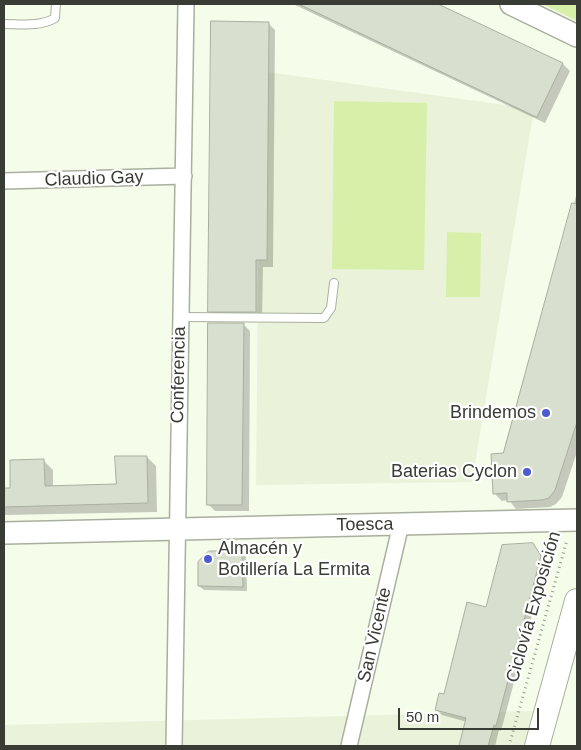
<!DOCTYPE html>
<html>
<head>
<meta charset="utf-8">
<style>
	body { margin:0 }
	#map { position:relative; width:581px; height:750px; overflow:hidden; background:#f5fcea; font-family:Helvetica,sans-serif }
	canvas { display:block }
	.frame { position:absolute; inset:0; border:5px solid #393b35; pointer-events:none }
	.scale { position:absolute; left:398px; top:708px; width:141px; height:22px; box-sizing:border-box; border:2px solid #393b35; border-top:0; padding-left:6px; font-size:15px; line-height:18px; white-space:nowrap; color:#393b35; -webkit-text-stroke:4px #fff; paint-order:stroke }
</style>
</head>
<body>
<div id="map">
<canvas width="581" height="750"></canvas>
<div class="frame"></div>
<div class="scale">50 m</div>
</div>
<script>
const ctx = document.querySelector('canvas').getContext('2d');
ctx.lineJoin = 'round';
function paint(path, color) {
  ctx.fillStyle = color;
  ctx.fill(path, 'evenodd');
}
function stroke(path, color, width, dash) {
  ctx.strokeStyle = color;
  ctx.lineWidth = width;
  ctx.lineCap = dash ? 'butt' : 'round';
  ctx.setLineDash(dash || []);
  ctx.stroke(path);
}
function label(font, color, halo, rows, align = 'center') {
  ctx.font = font + ' Helvetica,sans-serif';
  ctx.lineWidth = 4.5;
  ctx.setLineDash([]);
  ctx.textBaseline = 'middle';
  ctx.strokeStyle = halo;
  ctx.fillStyle = color;
  for (const [text, x, y, turn = 0] of rows) {
    ctx.save();
    ctx.translate(x, y);
    ctx.rotate((+turn || 0) * Math.PI / 180);
    ctx.textAlign = isNaN(turn) ? turn : align;
    if (halo) ctx.strokeText(text, 0, 0);
    ctx.fillText(text, 0, 0);
    ctx.restore();
  }
}
paint(new Path2D(`
	M 260,71 L 534,109 L 472,482 L 256,485 Z
	M 533,711 L 523,746 L 4,746 L 4,725 Z`), '#eaf3da');
paint(new Path2D(`
	M 542,4 L 577,4 L 577,21 Z
	M 334,101 L 427,103 L 424,270 L 332,269 Z
	M 447,232 L 481,233 L 480,297 L 446,297 Z`), '#d8efaa');
paint(new Path2D(`
	M 293,4 L 435,4 L 563,64 L 570,71 L 545,123 Z
	M 268,23 L 275,30 L 273,267 L 263,267 L 262,318 L 217,318 L 210,311 Z
	M 576,196 L 577,452 L 562,497 L 556,504 L 550,507 L 516,509 L 509,500 L 502,501 L 495,494 Z
	M 243,324 L 250,331 L 249,511 L 215,511 L 208,504 Z
	M 147,457 L 156,466 L 157,512 L 4,515 L 4,490 L 12,489 L 43,460 L 53,470 L 53,487 L 117,486 Z
	M 533,544 L 546,562 L 501,731 L 499,730 L 495,746 L 461,746 L 467,722 L 442,715 L 437,710 L 487,608 Z
	M 241,552 L 246,557 L 247,591 L 204,590 L 199,586 Z`), '#0003');
const building = new Path2D(`
	M 299,4 L 438,4 L 563,63 L 537,117 Z
	M 211,21 L 269,22 L 267,260 L 256,260 L 256,312 L 208,312 Z
	M 572,203 L 577,204 L 577,422 L 555,490 L 549,498 L 542,500 L 507,502 L 507,493 L 493,494 L 491,454 L 503,453 Z
	M 208,323 L 244,323 L 242,505 L 207,505 Z
	M 115,456 L 147,456 L 148,503 L 4,507 L 4,488 L 10,488 L 10,460 L 44,459 L 45,486 L 116,484 Z
	M 533,543 L 541,556 L 496,726 L 494,725 L 488,746 L 459,746 L 466,718 L 435,710 L 439,693 L 444,694 L 467,602 L 486,607 L 502,545 Z
	M 209,551 L 242,551 L 243,587 L 198,586 L 198,562 Z`);
paint(building, '#d9dfce');
stroke(building, '#a9af9f', 1);
const lane = new Path2D(`
	M 4,24 C 21,24 40,27 55,18 L 56,4
	M 181,317 L 324,318 L 331,308 L 334,283`);
const street = new Path2D(`
	M 4,181 L 184,176
	M 174,746 L 186,4
	M 349,746 L 401,524`);
const secondary = new Path2D(`
	M 511,4 L 577,36
	M 4,533 L 577,520`);
const primary = new Path2D(`
	M 537,746 L 577,601`);
stroke(lane, '#a9af9e', 10);
stroke(street, '#a9af9e', 18);
stroke(secondary, '#a9af9e', 24);
stroke(primary, '#a9af9e', 26);
stroke(new Path2D(`
	M 509,746 L 567,540`), '#979c90', 3, [1, 4]);
stroke(lane, '#fff', 8);
stroke(street, '#fff', 15);
stroke(secondary, '#fff', 21);
stroke(primary, '#fff', 24);
for (const [x, y, r, color] of [
	[546,413,5,"#4c5bd0"],
	[527,472,5,"#4c5bd0"],
	[208,559,5,"#4c5bd0"]
]) {
  const dot = new Path2D();
  dot.arc(x, y, r, 0, 2 * Math.PI);
  ctx.fillStyle = color;
  ctx.fill(dot);
  stroke(dot, '#fff', 2);
}
label('18px', '#393b35', '#fff', [
	["Claudio Gay",94,179,-2],
	["Conferencia",179,375,-89],
	["Toesca",365,525,-1],
	["Ciclovía Exposición",534,607,-74],
	["San Vicente",375,635,-77]
]);
label('18px', '#393b35', '#fff', [
	["Brindemos",536,413],
	["Baterias Cyclon",517,472],
	["Almacén y",218,549,"left"],
	["Botillería La Ermita",218,570,"left"]
], 'right');
</script>
</body>
</html>
